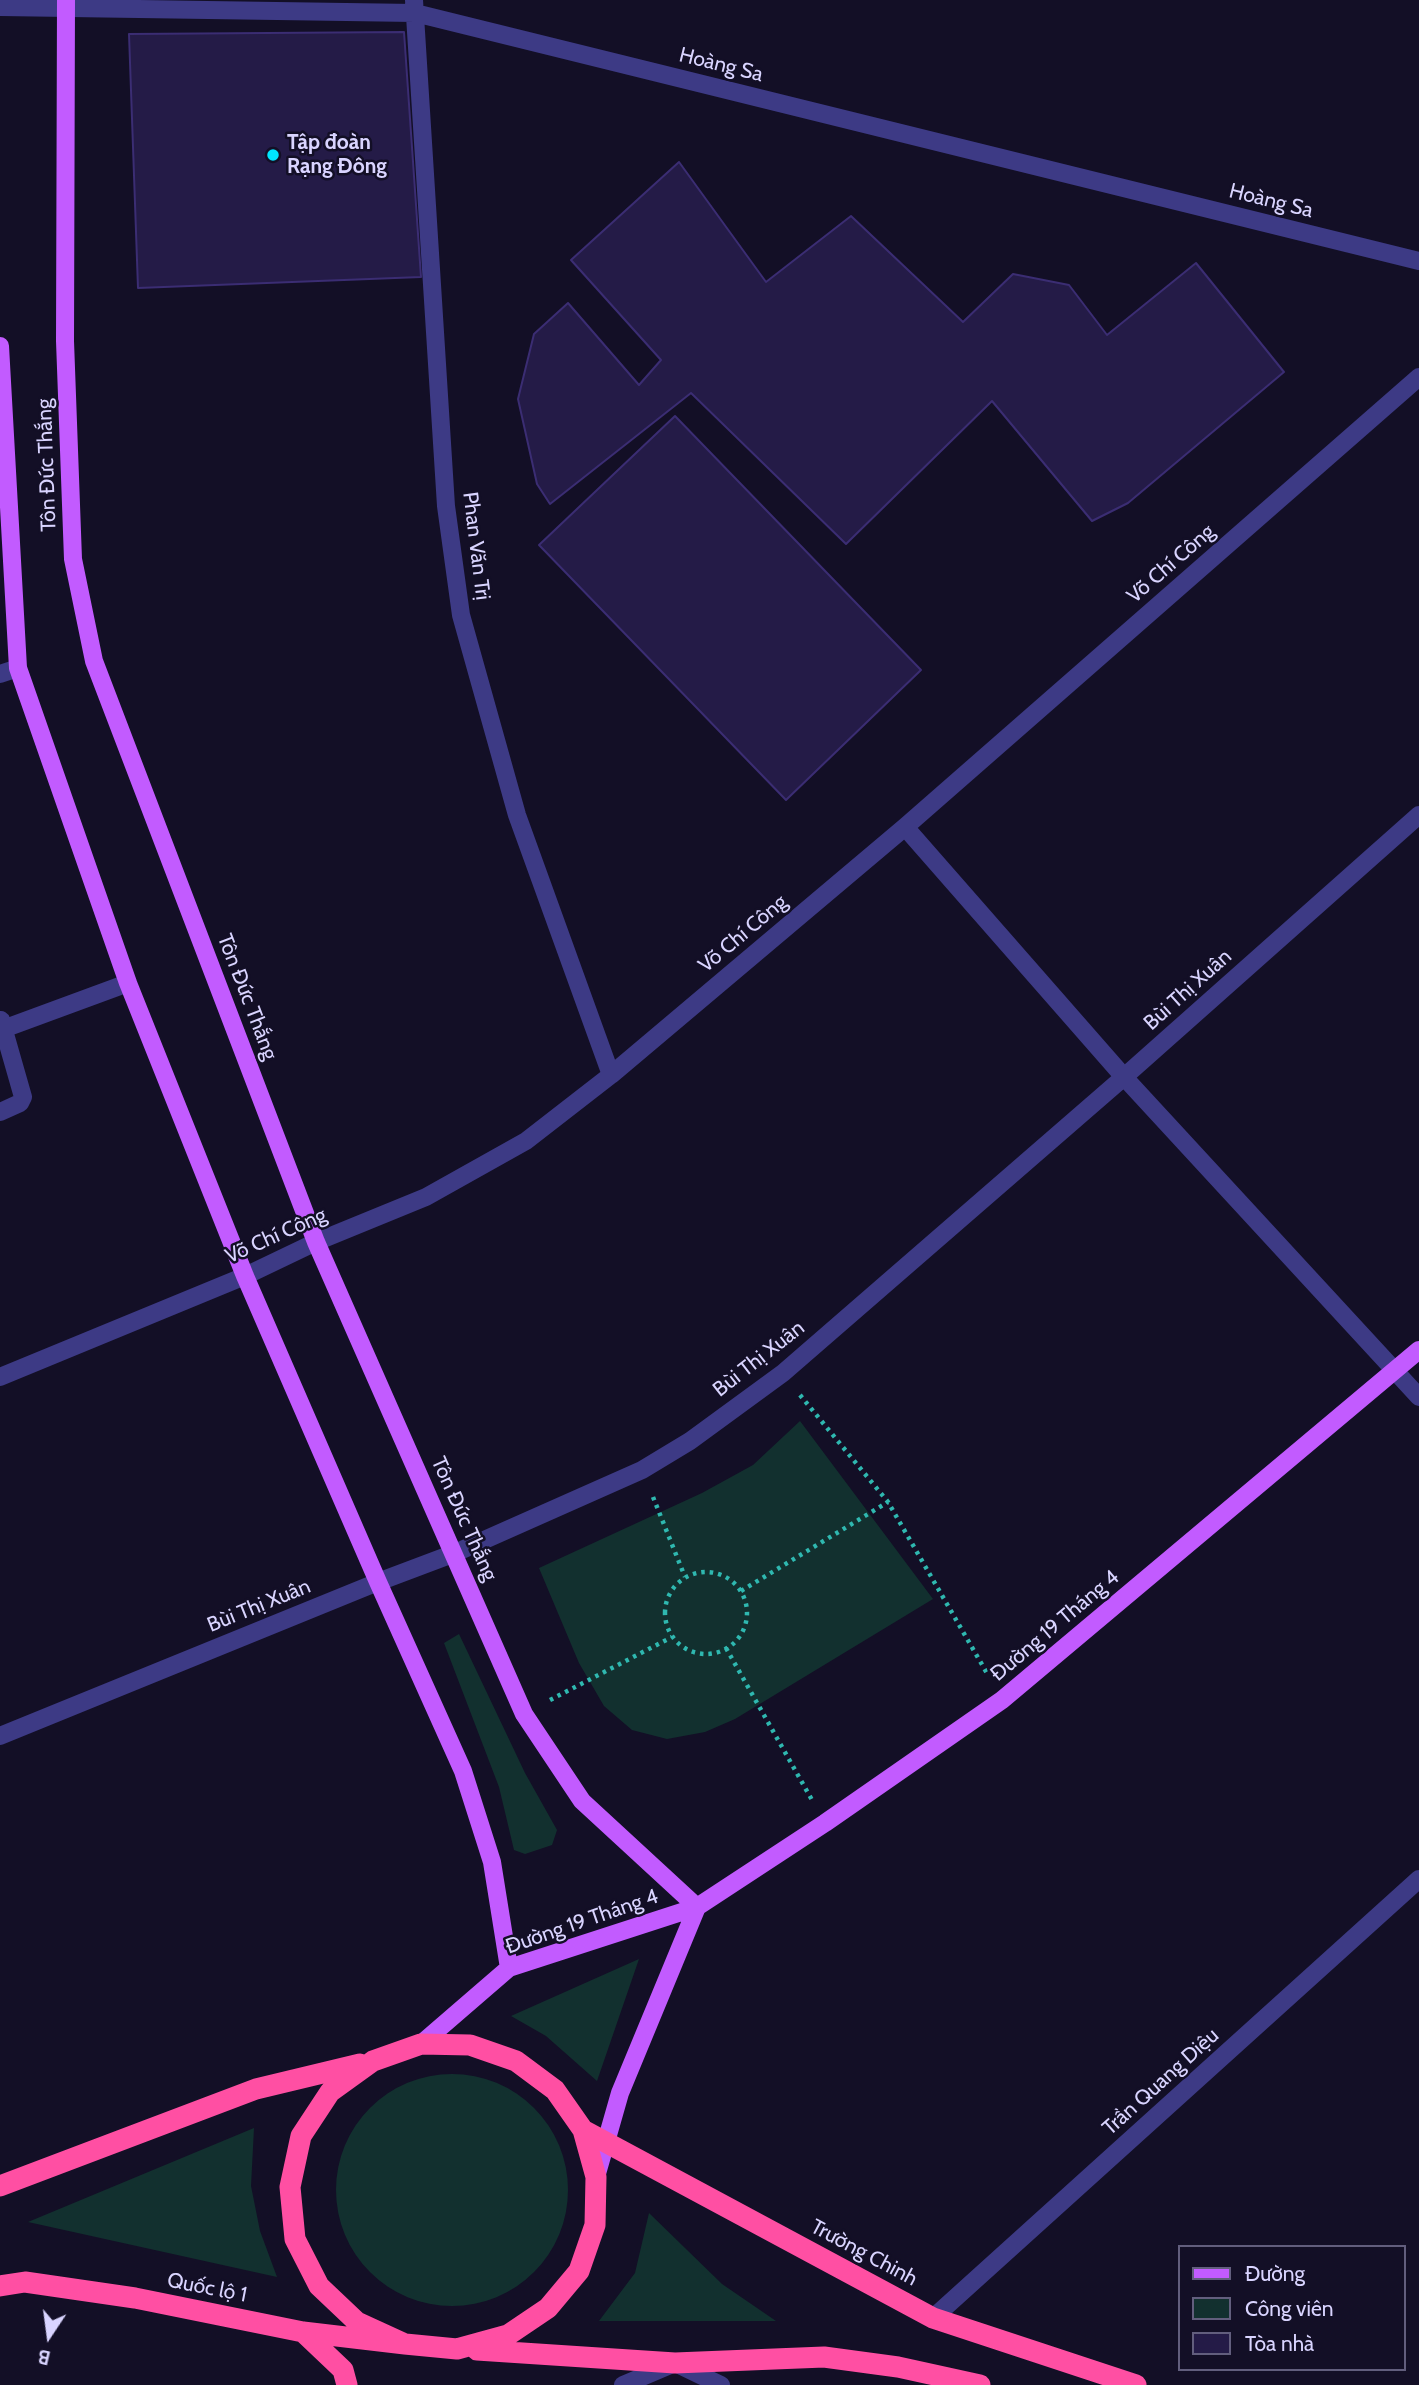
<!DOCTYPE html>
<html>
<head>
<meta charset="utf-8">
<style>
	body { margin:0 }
	#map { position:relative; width:1419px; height:2385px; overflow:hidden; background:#130f26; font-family:Cabin,sans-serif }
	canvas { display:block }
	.legend { position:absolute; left:1178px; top:2245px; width:228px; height:126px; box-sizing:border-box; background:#130f26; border:2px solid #625e7d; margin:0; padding:9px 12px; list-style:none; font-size:21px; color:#d9d4ff }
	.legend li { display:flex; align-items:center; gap:14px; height:35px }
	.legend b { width:35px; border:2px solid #625e7d }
	.north { position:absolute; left:14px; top:2301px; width:70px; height:70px; -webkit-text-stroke:5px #130f26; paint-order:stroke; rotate:193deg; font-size:19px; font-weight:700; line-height:28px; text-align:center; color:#d9d4ff }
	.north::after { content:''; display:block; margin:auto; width:24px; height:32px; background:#d9d4ff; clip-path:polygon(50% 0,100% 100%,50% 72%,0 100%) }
</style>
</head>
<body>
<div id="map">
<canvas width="1419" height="2385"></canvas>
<ul class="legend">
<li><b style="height:9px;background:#c25bff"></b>Đường</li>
<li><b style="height:19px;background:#12302f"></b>Công viên</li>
<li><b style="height:19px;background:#241b47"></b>Tòa nhà</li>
</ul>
<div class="north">B</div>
</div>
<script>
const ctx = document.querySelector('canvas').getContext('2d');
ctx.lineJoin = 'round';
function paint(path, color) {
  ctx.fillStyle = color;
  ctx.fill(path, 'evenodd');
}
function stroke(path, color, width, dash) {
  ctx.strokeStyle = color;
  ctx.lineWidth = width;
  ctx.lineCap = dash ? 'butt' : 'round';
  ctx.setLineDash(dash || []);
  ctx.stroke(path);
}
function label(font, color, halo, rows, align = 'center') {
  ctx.font = font + ' Cabin,sans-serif';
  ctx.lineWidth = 5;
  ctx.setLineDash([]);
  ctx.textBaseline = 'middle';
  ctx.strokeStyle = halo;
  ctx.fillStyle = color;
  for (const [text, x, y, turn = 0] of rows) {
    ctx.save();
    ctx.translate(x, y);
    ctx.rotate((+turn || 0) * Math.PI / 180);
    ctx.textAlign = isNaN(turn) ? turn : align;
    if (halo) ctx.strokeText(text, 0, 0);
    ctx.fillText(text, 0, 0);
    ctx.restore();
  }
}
paint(new Path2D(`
	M 800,1421 L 933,1599 L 735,1719 L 705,1732 L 667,1739 L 632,1730 L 604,1706 L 579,1663 L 539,1568 L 702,1493 L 753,1465 Z
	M 459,1634 L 525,1773 L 557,1830 L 552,1845 L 525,1854 L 514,1850 L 499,1787 L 444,1643 Z
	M 639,1959 L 597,2081 L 546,2036 L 511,2016 Z
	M336 2190a116 116 0 1 1 232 0a116 116 0 1 1-232 0Z
	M 254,2128 L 251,2186 L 260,2231 L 277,2277 L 28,2222 Z
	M 649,2213 L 722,2284 L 776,2321 L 599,2321 L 635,2273 Z`), '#12302f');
const building = new Path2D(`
	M 404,32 L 421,277 L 138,288 L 129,34 Z
	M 679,162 L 766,282 L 851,216 L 963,322 L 1013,274 L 1069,285 L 1107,335 L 1196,263 L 1284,372 L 1128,503 L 1092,521 L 992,401 L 846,544 L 691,393 L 550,504 L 537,484 L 518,399 L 534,334 L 568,303 L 639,385 L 661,360 L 571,260 Z
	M 675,416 L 921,670 L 786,800 L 539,545 Z`);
paint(building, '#241b47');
stroke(building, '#3b2d73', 2);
stroke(new Path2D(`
	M 800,1395 L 888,1502 L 988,1675
	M 653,1497 L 685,1577
	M665 1613a41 41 0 1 1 82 0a41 41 0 1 1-82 0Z
	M 741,1591 L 888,1502
	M 726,1648 L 812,1800
	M 550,1700 L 672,1637`), '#2fb8b0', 4.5, [3.5, 5]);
stroke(new Path2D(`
	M 414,0 L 446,506 L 461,615 L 517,815 L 611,1075
	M 0,7 L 415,13 L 1419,261
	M 0,674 L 18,668
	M 905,827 L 1124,1077 L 1419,1397
	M 3,1029 L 128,983
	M 0,1112 L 20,1103 L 23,1097 L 1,1020
	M 0,1377 L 245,1276 L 316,1242 L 426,1197 L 526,1141 L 611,1075 L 905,827 L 1419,377
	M 0,1736 L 378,1582 L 455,1553 L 642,1470 L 690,1441 L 783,1373 L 1124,1077 L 1419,815
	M 933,2318 L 1419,1879
	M 623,2385 L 675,2363 L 721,2385`), '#3d3a85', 18);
stroke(new Path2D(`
	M 66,0 L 65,341 L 73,559 L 94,661 L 316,1242 L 524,1714 L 582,1801 L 697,1907
	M 0,346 L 18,668 L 128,983 L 245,1276 L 378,1582 L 463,1771 L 492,1862 L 509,1968
	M 421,2044 L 509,1968 L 697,1907 L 825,1823 L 1002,1700 L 1419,1350
	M 596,2177 L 620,2093 L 697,1907`), '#c25bff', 18);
stroke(new Path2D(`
	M 583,2130 L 933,2318 L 1136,2385
	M 0,2186 L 256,2089 L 360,2064
	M 0,2286 L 25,2282 L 135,2298 L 303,2332 L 405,2344 L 457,2349 L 508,2335 L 548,2308 L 579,2271 L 595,2225 L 596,2177 L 583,2130 L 555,2090 L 516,2061 L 470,2045 L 421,2044 L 373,2061 L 330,2092 L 301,2136 L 290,2187 L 295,2239 L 319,2286 L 357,2322 L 405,2344
	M 303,2332 L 343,2370 L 347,2385
	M 477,2350 L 675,2363 L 824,2357 L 898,2367 L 980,2385`), '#ff4fa3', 21);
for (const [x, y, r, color] of [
	[273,155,7,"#00e5ff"]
]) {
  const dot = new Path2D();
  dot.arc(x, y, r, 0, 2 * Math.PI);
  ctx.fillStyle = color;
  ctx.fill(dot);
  stroke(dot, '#130f26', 2.5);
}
label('21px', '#d9d4ff', '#130f26', [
	["Hoàng Sa",721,65,14],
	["Hoàng Sa",1271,201,14],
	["Tôn Đức Thắng",47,465,-92],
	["Phan Văn Trị",476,546,83],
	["Võ Chí Công",1171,564,-41],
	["Võ Chí Công",743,934,-40],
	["Bùi Thị Xuân",1188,990,-42],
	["Tôn Đức Thắng",247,997,69],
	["Võ Chí Công",276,1236,-24],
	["Bùi Thị Xuân",759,1359,-38],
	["Tôn Đức Thắng",464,1519,66],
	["Bùi Thị Xuân",259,1606,-22],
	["Đường 19 Tháng 4",1055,1626,-40],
	["Đường 19 Tháng 4",582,1922,-19],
	["Trần Quang Diệu",1161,2082,-42],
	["Trường Chinh",864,2253,28],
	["Quốc lộ 1",207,2288,11]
]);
label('bold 21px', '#d9d4ff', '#130f26', [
	["Tập đoàn",287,143],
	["Rạng Đông",287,167]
], 'left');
</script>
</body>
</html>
